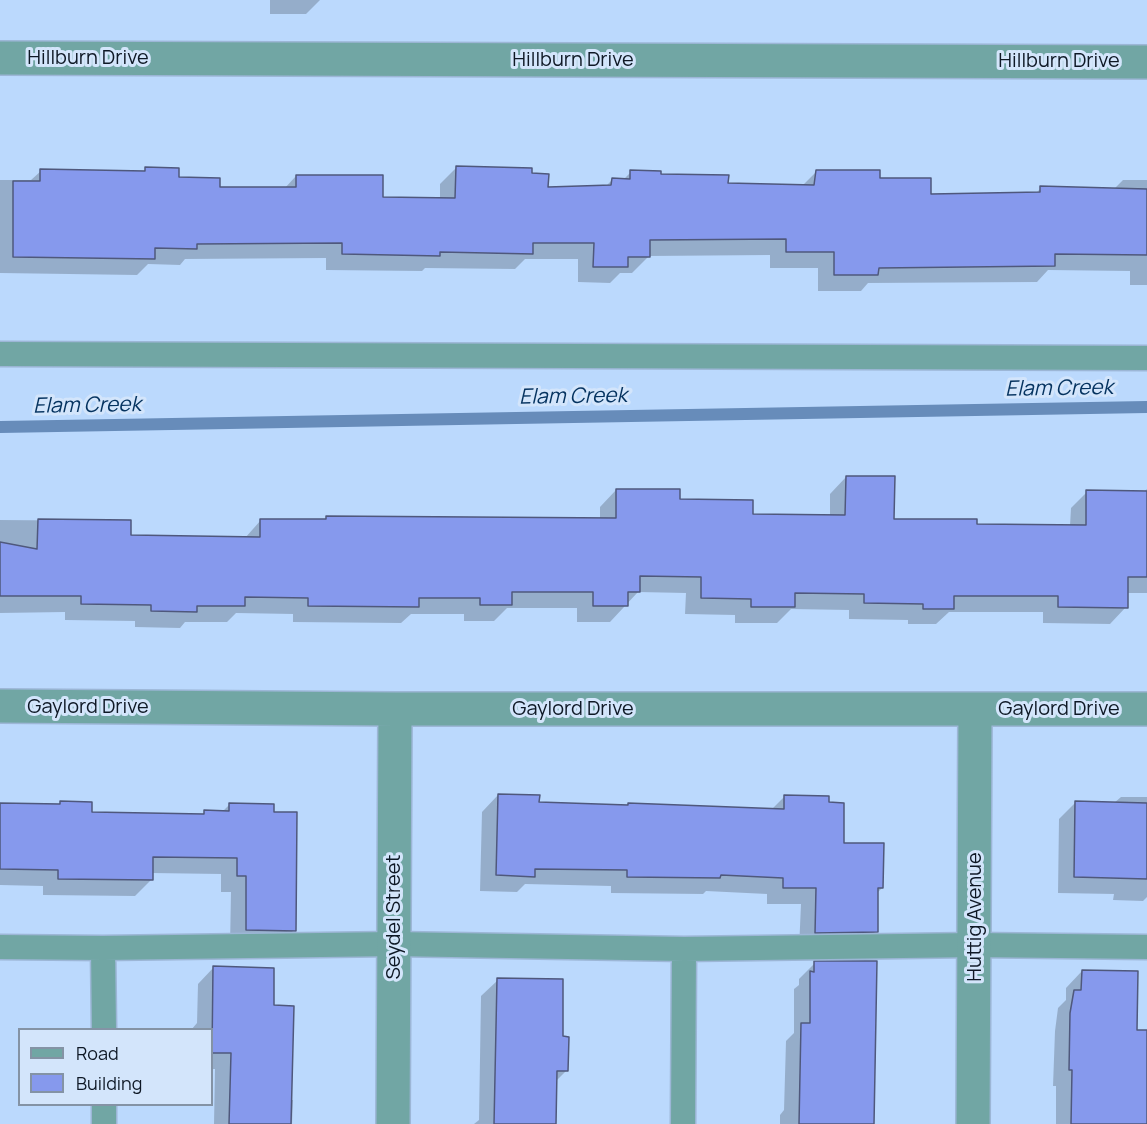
<!DOCTYPE html>
<html>
<head>
<meta charset="utf-8">
<style>
	body { margin:0 }
	#map { position:relative; width:1147px; height:1124px; overflow:hidden; background:#bbd9fd; font-family:Manrope,sans-serif }
	canvas { display:block }
	.legend { position:absolute; left:18px; top:1028px; width:195px; height:78px; box-sizing:border-box; background:#d3e5fb; border:2px solid #8493a5; margin:0; padding:8px 10px; list-style:none; font-size:18px; color:#0e1825 }
	.legend li { display:flex; align-items:center; gap:12px; height:30px }
	.legend b { width:30px; border:2px solid #8493a5 }
</style>
</head>
<body>
<div id="map">
<canvas width="1147" height="1124"></canvas>
<ul class="legend">
<li><b style="height:8px;background:#71a6a4"></b>Road</li>
<li><b style="height:16px;background:#8699ed"></b>Building</li>
</ul>
</div>
<script>
const ctx = document.querySelector('canvas').getContext('2d');
ctx.lineJoin = 'round';
function paint(path, color) {
  ctx.fillStyle = color;
  ctx.fill(path, 'evenodd');
}
function stroke(path, color, width, dash) {
  ctx.strokeStyle = color;
  ctx.lineWidth = width;
  ctx.lineCap = dash ? 'butt' : 'round';
  ctx.setLineDash(dash || []);
  ctx.stroke(path);
}
function label(font, color, halo, rows, align = 'center') {
  ctx.font = font + ' Manrope,sans-serif';
  ctx.lineWidth = 6;
  ctx.setLineDash([]);
  ctx.textBaseline = 'middle';
  ctx.strokeStyle = halo;
  ctx.fillStyle = color;
  for (const [text, x, y, turn = 0] of rows) {
    ctx.save();
    ctx.translate(x, y);
    ctx.rotate((+turn || 0) * Math.PI / 180);
    ctx.textAlign = isNaN(turn) ? turn : align;
    if (halo) ctx.strokeText(text, 0, 0);
    ctx.fillText(text, 0, 0);
    ctx.restore();
  }
}
paint(new Path2D(`
	M 270,0 L 320,0 L 306,14 L 270,14 Z
	M 456,168 L 530,175 L 547,189 L 605,187 L 612,180 L 623,180 L 631,172 L 726,185 L 802,186 L 816,172 L 879,179 L 929,195 L 1035,194 L 1041,188 L 1113,190 L 1123,180 L 1147,180 L 1147,285 L 1130,285 L 1130,271 L 1048,270 L 1037,282 L 868,283 L 861,291 L 818,291 L 818,268 L 770,268 L 770,255 L 649,256 L 632,273 L 620,273 L 610,283 L 578,282 L 578,259 L 525,259 L 515,269 L 425,268 L 422,271 L 326,270 L 326,258 L 185,259 L 180,265 L 148,264 L 137,275 L 0,273 L 0,180 L 31,180 L 41,171 L 142,172 L 146,169 L 218,189 L 284,189 L 296,176 L 381,198 L 440,200 L 440,184 Z
	M 846,477 L 893,520 L 975,525 L 1070,526 L 1071,508 L 1087,492 L 1143,493 L 1147,489 L 1147,593 L 1127,593 L 1126,607 L 1110,624 L 1043,623 L 1043,612 L 949,612 L 936,624 L 908,624 L 908,620 L 849,619 L 849,610 L 791,609 L 777,623 L 735,623 L 735,615 L 685,614 L 686,593 L 638,592 L 610,622 L 577,622 L 577,608 L 507,608 L 494,621 L 464,621 L 464,614 L 411,614 L 401,623 L 293,622 L 293,614 L 236,613 L 227,622 L 185,622 L 180,628 L 135,627 L 135,621 L 65,620 L 65,612 L 0,613 L 0,520 L 130,521 L 130,537 L 245,538 L 261,520 L 324,521 L 326,518 L 600,519 L 600,507 L 616,490 L 752,515 L 830,516 L 830,494 Z
	M 498,795 L 538,804 L 771,810 L 785,796 L 842,844 L 882,888 L 877,893 L 876,931 L 860,948 L 799,949 L 801,904 L 767,904 L 767,894 L 706,891 L 703,894 L 611,893 L 611,886 L 525,884 L 517,892 L 480,891 L 482,812 Z
	M 1121,797 L 1147,797 L 1147,897 L 1143,901 L 1113,900 L 1114,894 L 1058,893 L 1059,819 L 1076,802 L 1114,803 Z
	M 60,803 L 90,813 L 202,815 L 205,812 L 222,812 L 229,805 L 294,930 L 278,946 L 230,946 L 231,892 L 221,892 L 221,874 L 151,873 L 151,880 L 135,896 L 43,895 L 43,886 L 0,885 L 0,804 L 58,805 Z
	M 815,963 L 874,1124 L 780,1124 L 780,1115 L 784,1110 L 786,1041 L 794,1033 L 794,989 L 799,985 L 799,979 Z
	M 214,967 L 272,1007 L 290,1100 L 293,1100 L 292,1124 L 214,1124 L 215,1069 L 212,1069 L 212,1030 L 191,1030 L 197,1023 L 198,984 Z
	M 1082,971 L 1135,1032 L 1147,1032 L 1147,1124 L 1056,1124 L 1056,1086 L 1053,1086 L 1055,1031 L 1058,1008 L 1066,1000 L 1066,988 Z
	M 498,980 L 561,1038 L 567,1070 L 555,1082 L 554,1124 L 474,1124 L 479,1120 L 481,996 Z`), '#0003');
stroke(new Path2D(`
	M 0,427 L 1147,407`), '#678cba', 12);
const building = new Path2D(`
	M 456,166 L 532,168 L 532,173 L 549,174 L 548,187 L 611,185 L 612,178 L 630,179 L 630,170 L 661,171 L 661,174 L 729,175 L 728,183 L 814,185 L 816,170 L 880,170 L 880,178 L 931,178 L 931,194 L 1040,192 L 1040,186 L 1147,189 L 1147,255 L 1055,254 L 1055,266 L 879,268 L 878,275 L 834,275 L 834,252 L 786,252 L 786,239 L 650,240 L 650,257 L 628,257 L 628,267 L 593,267 L 594,243 L 533,243 L 533,254 L 440,252 L 440,256 L 342,254 L 342,243 L 197,244 L 197,249 L 155,248 L 155,259 L 13,257 L 13,181 L 40,181 L 40,169 L 145,171 L 145,167 L 179,168 L 179,177 L 220,178 L 220,187 L 296,187 L 296,175 L 383,175 L 383,197 L 455,198 Z
	M 846,476 L 895,476 L 894,519 L 977,519 L 977,524 L 1086,525 L 1086,490 L 1147,491 L 1147,577 L 1128,577 L 1128,608 L 1058,607 L 1058,596 L 954,596 L 954,609 L 923,609 L 923,604 L 864,603 L 864,594 L 795,593 L 795,607 L 751,607 L 751,599 L 701,598 L 701,577 L 640,576 L 640,592 L 628,592 L 628,606 L 593,606 L 593,592 L 512,592 L 512,605 L 480,605 L 480,598 L 419,598 L 419,607 L 308,606 L 308,598 L 245,597 L 245,606 L 197,606 L 197,612 L 151,611 L 151,605 L 81,604 L 81,596 L 0,596 L 0,542 L 37,549 L 38,519 L 131,520 L 131,535 L 260,537 L 260,519 L 326,519 L 326,516 L 616,518 L 616,489 L 680,489 L 680,499 L 753,500 L 753,514 L 845,515 Z
	M 498,794 L 540,795 L 539,802 L 628,805 L 628,803 L 784,809 L 784,795 L 829,796 L 829,802 L 844,803 L 844,843 L 884,843 L 883,888 L 878,888 L 878,932 L 815,933 L 816,888 L 783,888 L 783,878 L 721,875 L 720,878 L 627,877 L 627,870 L 535,869 L 535,877 L 496,875 Z
	M 60,801 L 92,802 L 92,812 L 204,814 L 204,810 L 229,811 L 229,803 L 274,804 L 274,812 L 297,812 L 296,931 L 246,930 L 246,876 L 237,876 L 237,858 L 153,857 L 153,880 L 58,879 L 58,870 L 0,869 L 0,803 L 60,804 Z
	M 1075,801 L 1147,803 L 1147,879 L 1074,877 Z
	M 814,961 L 877,961 L 874,1124 L 799,1124 L 801,1023 L 810,1023 L 810,971 L 814,972 Z
	M 213,966 L 274,968 L 274,1005 L 294,1006 L 291,1124 L 229,1124 L 231,1053 L 212,1053 Z
	M 1082,970 L 1138,971 L 1137,1030 L 1147,1030 L 1147,1124 L 1071,1124 L 1072,1070 L 1069,1070 L 1070,1013 L 1074,990 L 1081,990 Z
	M 497,978 L 563,979 L 563,1036 L 569,1037 L 568,1071 L 557,1071 L 556,1124 L 494,1124 Z`);
paint(building, '#8699ed');
stroke(building, '#4f587c', 1.5);
const service = new Path2D(`
	M 0,354 L 1147,358
	M 0,947 L 103,948 L 394,944 L 684,949 L 975,945 L 1147,947
	M 103,948 L 104,1030
	M 104,1104 L 104,1124
	M 683,1124 L 684,949`);
const minor = new Path2D(`
	M 0,706 L 395,709 L 1147,709
	M 393,1124 L 395,709
	M 973,1124 L 975,709`);
const tertiary = new Path2D(`
	M 0,58 L 1147,62`);
stroke(service, '#9cb6d6', 27);
stroke(minor, '#9cb6d6', 36);
stroke(tertiary, '#9cb6d6', 36);
stroke(service, '#71a6a4', 24);
stroke(minor, '#71a6a4', 33);
stroke(tertiary, '#71a6a4', 33);
label('20px', '#0e1825', '#d3e5fb', [
	["Hillburn Drive",88,58],
	["Hillburn Drive",573,60],
	["Hillburn Drive",1059,61],
	["Gaylord Drive",88,707],
	["Gaylord Drive",573,709],
	["Gaylord Drive",1059,709],
	["Seydel Street",394,917,-90],
	["Huttig Avenue",975,917,-90]
]);
label('italic 21px', '#04325f', '#d3e5fb', [
	["Elam Creek",1059,389,-1],
	["Elam Creek",573,397,-1],
	["Elam Creek",87,406,-1]
]);
</script>
</body>
</html>
